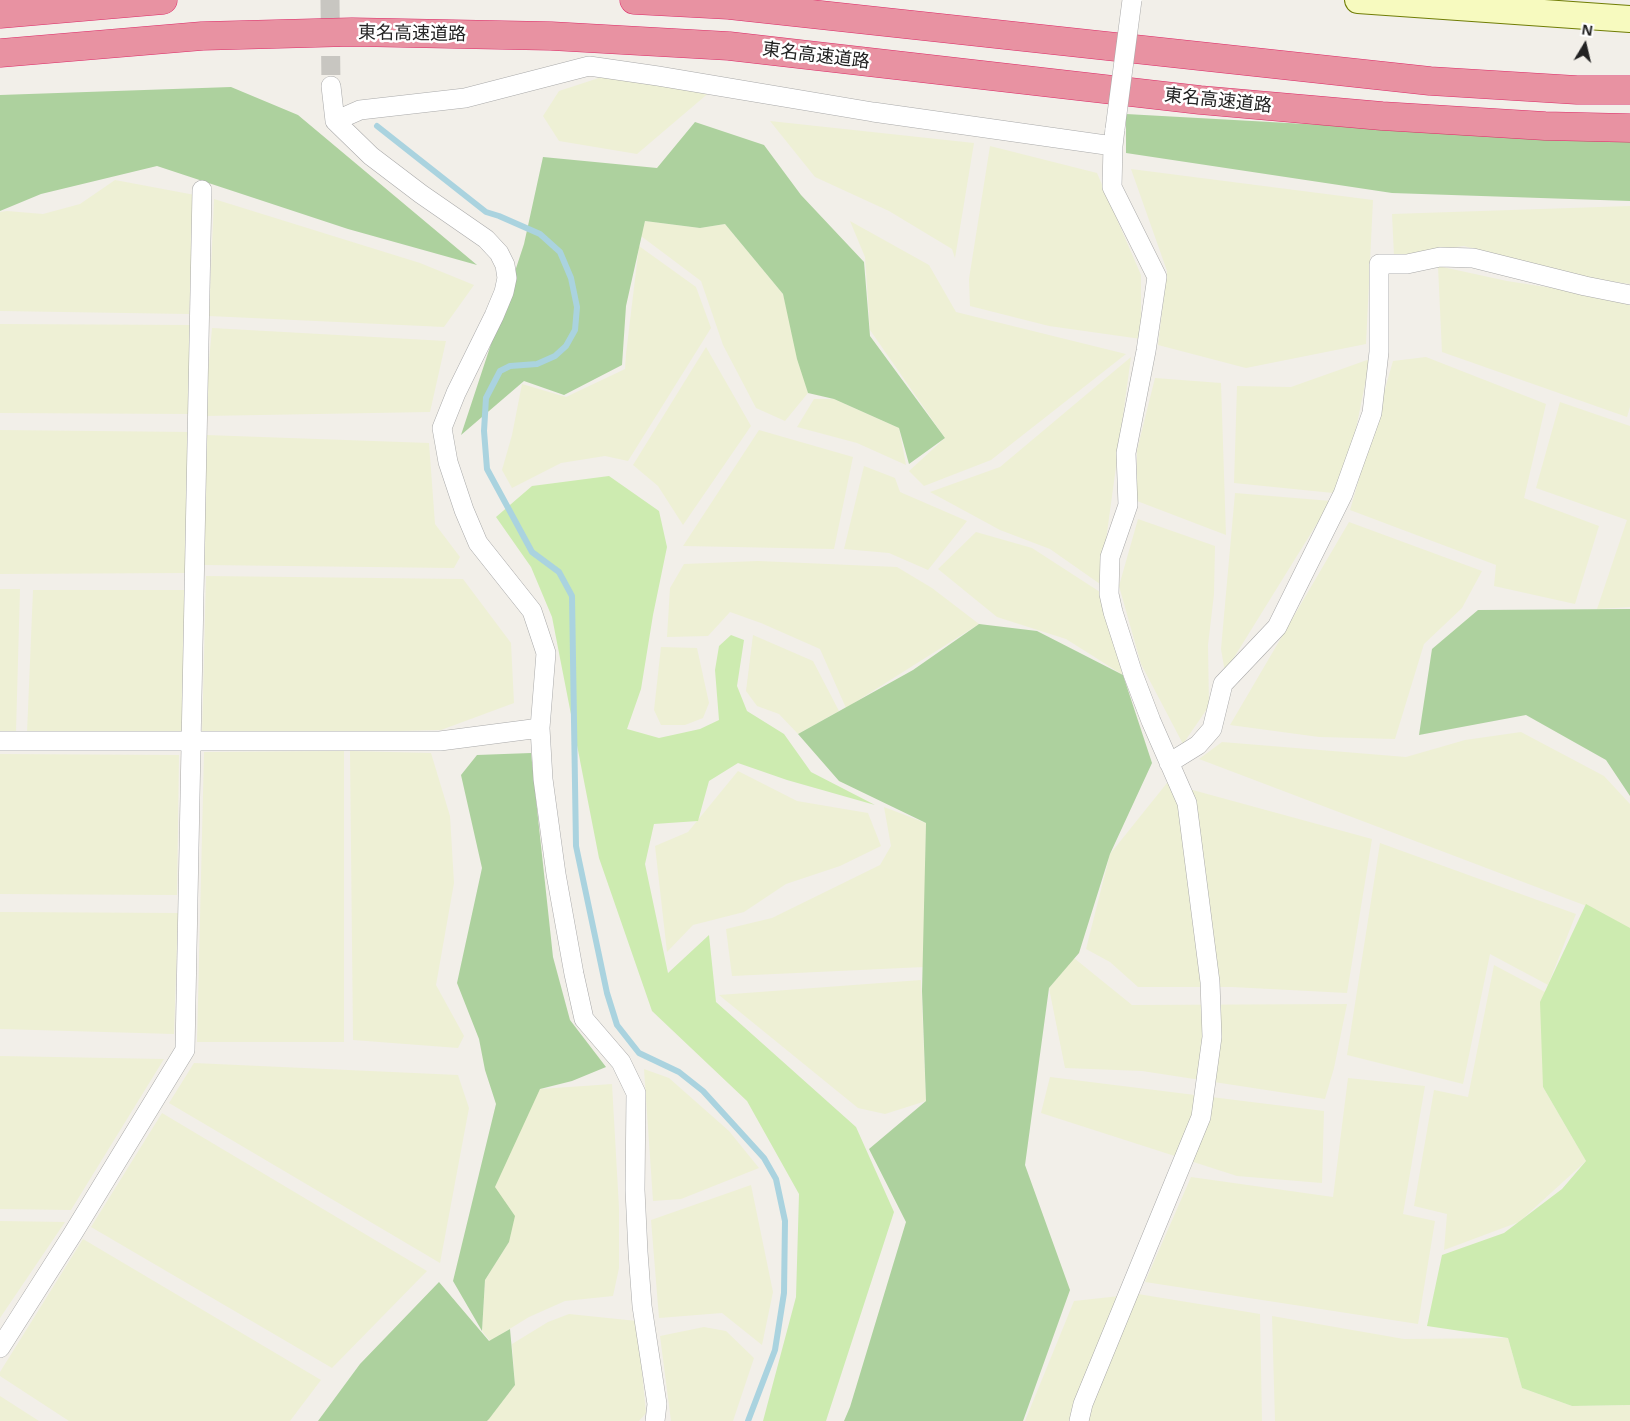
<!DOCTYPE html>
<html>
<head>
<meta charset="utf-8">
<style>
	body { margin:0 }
	#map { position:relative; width:1630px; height:1421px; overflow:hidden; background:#f2efe9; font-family:"Open Sans",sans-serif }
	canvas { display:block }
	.north { position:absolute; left:1560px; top:20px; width:50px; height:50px; -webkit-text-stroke:4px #fff; paint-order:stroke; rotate:9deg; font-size:14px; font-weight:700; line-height:20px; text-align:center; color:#222 }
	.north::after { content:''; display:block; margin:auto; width:18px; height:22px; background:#222; clip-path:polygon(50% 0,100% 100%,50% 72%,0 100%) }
</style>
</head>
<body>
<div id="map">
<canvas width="1630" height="1421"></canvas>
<div class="north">N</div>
</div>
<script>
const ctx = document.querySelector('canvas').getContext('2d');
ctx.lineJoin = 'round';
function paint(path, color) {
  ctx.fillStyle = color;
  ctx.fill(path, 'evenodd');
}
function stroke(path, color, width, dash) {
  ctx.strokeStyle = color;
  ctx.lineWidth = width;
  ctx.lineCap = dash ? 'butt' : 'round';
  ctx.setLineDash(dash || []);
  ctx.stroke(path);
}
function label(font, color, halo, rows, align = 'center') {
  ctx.font = font + ' "Open Sans","Noto Sans JP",sans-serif';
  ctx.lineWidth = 5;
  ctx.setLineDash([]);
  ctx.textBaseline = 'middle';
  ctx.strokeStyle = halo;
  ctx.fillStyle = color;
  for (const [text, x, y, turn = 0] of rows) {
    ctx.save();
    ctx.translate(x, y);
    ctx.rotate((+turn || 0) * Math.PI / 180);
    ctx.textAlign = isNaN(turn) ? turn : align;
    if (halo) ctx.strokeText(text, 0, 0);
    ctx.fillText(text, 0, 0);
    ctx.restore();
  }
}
paint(new Path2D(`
	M 611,74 L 711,91 L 637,154 L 559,141 L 543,116 L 559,91 Z
	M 770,121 L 974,143 L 955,258 L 952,249 L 889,211 L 815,177 Z
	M 990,146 L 1097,173 L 1141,275 L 1141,339 L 1049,326 L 970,306 L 969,279 Z
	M 1131,169 L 1373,200 L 1366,344 L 1246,368 L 1158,345 L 1167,271 Z
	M 115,180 L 195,195 L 189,314 L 0,311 L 0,212 L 7,211 L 43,214 L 80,204 Z
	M 214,199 L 420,263 L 474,285 L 444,327 L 209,316 Z
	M 1630,206 L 1630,284 L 1586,278 L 1464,246 L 1394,256 L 1392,214 Z
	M 645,221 L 700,228 L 725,224 L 783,294 L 808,393 L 785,421 L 756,408 L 723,345 L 701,281 L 641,236 Z
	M 850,221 L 929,265 L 956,312 L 1126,354 L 991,460 L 924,486 L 909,471 L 945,438 L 870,330 L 865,257 Z
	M 639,246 L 696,287 L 711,328 L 628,461 L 605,456 L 561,463 L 512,488 L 502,470 L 512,435 L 522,384 L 566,397 L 625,369 L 626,354 Z
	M 1438,266 L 1507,281 L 1630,300 L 1630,407 L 1627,417 L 1442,352 Z
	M 0,324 L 191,325 L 191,414 L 0,413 Z
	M 212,328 L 446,341 L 430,412 L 204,416 Z
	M 706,347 L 751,426 L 683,525 L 658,486 L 633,465 Z
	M 1131,357 L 1100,584 L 1050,549 L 1000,530 L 930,492 L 1000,467 Z
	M 1426,357 L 1546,404 L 1524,498 L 1599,526 L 1575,604 L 1494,586 L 1496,565 L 1350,510 L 1393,361 Z
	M 1370,359 L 1343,494 L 1234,483 L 1237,386 L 1291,387 Z
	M 1155,378 L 1221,383 L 1226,535 L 1137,501 L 1137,450 Z
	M 814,399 L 834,399 L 899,428 L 906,465 L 857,443 L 797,427 Z
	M 1560,402 L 1630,426 L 1630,607 L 1597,609 L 1627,520 L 1536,488 Z
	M 0,430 L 190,432 L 185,573 L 0,574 Z
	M 759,430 L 853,457 L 834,549 L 683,546 Z
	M 206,435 L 429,443 L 435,524 L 460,557 L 454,568 L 204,565 Z
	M 864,466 L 895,478 L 900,492 L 967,521 L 928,570 L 889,553 L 844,549 Z
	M 1235,493 L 1331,501 L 1225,672 L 1221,649 Z
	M 1138,519 L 1215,546 L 1214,594 L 1208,645 L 1209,706 L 1183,744 L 1141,664 L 1119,586 Z
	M 1349,522 L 1482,571 L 1462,608 L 1424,644 L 1395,739 L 1319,737 L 1230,725 Z
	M 976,532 L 1032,548 L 1100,592 L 1123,675 L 1066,639 L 997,617 L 938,569 Z
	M 758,561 L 897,567 L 932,588 L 979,624 L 846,708 L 820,649 L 761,623 L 730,612 L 708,636 L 667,637 L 670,588 L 684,564 Z
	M 206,576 L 463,579 L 511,643 L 514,703 L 441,730 L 202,736 Z
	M 0,589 L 20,589 L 16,732 L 0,732 Z
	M 33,590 L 187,590 L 186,733 L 27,733 Z
	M 753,635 L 813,661 L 839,711 L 798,734 L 779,714 L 757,706 L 746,691 Z
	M 661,647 L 697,648 L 709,703 L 703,718 L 685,725 L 661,725 L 654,710 Z
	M 1521,732 L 1604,776 L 1630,804 L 1630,929 L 1597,910 L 1199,759 L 1222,742 L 1406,757 L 1465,740 Z
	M 344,751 L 344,1042 L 197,1042 L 204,752 Z
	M 350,751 L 431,753 L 450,816 L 454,883 L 436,985 L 464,1036 L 458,1048 L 353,1040 Z
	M 0,754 L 179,755 L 177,895 L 0,894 Z
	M 738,771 L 797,801 L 868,813 L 881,846 L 840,866 L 786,884 L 744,912 L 693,925 L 667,952 L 655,846 L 688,832 Z
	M 1167,783 L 1372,839 L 1347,993 L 1232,987 L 1138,987 L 1110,962 L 1086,949 L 1110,854 Z
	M 884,807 L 926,823 L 924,967 L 732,976 L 726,929 L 772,918 L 880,865 L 891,846 Z
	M 1380,843 L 1576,914 L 1548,985 L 1490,954 L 1463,1084 L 1347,1055 Z
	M 0,912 L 178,913 L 174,1034 L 0,1029 Z
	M 1074,958 L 1132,1005 L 1347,1004 L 1334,1068 L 1325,1099 L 1142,1071 L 1065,1068 L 1049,988 Z
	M 1494,965 L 1545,992 L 1543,1087 L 1586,1161 L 1519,1222 L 1444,1250 L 1447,1214 L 1414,1206 L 1434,1090 L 1468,1097 Z
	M 921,980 L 926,1101 L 885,1114 L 858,1108 L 719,995 Z
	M 0,1056 L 164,1059 L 71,1210 L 0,1209 Z
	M 194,1063 L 458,1075 L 469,1108 L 440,1263 L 169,1103 Z
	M 644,1069 L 669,1078 L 729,1131 L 759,1168 L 681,1199 L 653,1201 Z
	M 1050,1077 L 1324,1111 L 1322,1183 L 1237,1176 L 1041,1113 Z
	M 1348,1078 L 1425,1086 L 1403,1214 L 1435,1221 L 1418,1324 L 1145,1282 L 1191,1177 L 1333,1197 Z
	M 612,1084 L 619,1208 L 619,1268 L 613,1296 L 565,1301 L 529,1317 L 490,1341 L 482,1331 L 485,1280 L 509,1242 L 495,1187 L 527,1102 L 540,1089 Z
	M 162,1113 L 427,1271 L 332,1368 L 91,1227 Z
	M 751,1185 L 773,1292 L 762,1345 L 722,1313 L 659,1318 L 651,1220 Z
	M 0,1221 L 65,1222 L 0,1318 Z
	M 83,1239 L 321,1380 L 290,1421 L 69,1421 L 0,1376 L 0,1372 Z
	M 1138,1294 L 1260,1314 L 1262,1421 L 1025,1421 L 1074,1301 Z
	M 569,1314 L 637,1321 L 646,1413 L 639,1421 L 487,1421 L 515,1385 L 512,1344 L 548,1322 Z
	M 1272,1316 L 1404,1339 L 1508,1338 L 1522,1388 L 1572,1406 L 1630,1405 L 1630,1421 L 1275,1421 Z
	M 704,1327 L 726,1331 L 754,1358 L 733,1421 L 671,1421 L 660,1336 Z
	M 0,1396 L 39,1421 L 0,1421 Z`), '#eef0d5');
paint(new Path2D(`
	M 609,476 L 659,511 L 667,547 L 653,615 L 641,689 L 627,729 L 659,738 L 700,729 L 719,720 L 715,670 L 719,646 L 731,635 L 744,640 L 737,686 L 747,711 L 784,734 L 811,772 L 875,805 L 787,780 L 738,763 L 709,781 L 698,821 L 654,824 L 645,864 L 668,973 L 709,935 L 716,1002 L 856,1127 L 894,1212 L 826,1421 L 763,1421 L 796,1297 L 799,1194 L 747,1101 L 652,1011 L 599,858 L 552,617 L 531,567 L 496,517 L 532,486 Z
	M 1586,904 L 1630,928 L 1630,1405 L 1572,1406 L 1522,1388 L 1508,1338 L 1427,1326 L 1442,1255 L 1504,1233 L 1562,1189 L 1586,1161 L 1543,1087 L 1540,1002 Z`), '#cdebb0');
paint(new Path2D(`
	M 231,87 L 298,115 L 477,265 L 348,229 L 157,166 L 41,194 L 0,211 L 0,95 Z
	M 1126,114 L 1630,142 L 1630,201 L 1392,193 L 1126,153 Z
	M 695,122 L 764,145 L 801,195 L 864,262 L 870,336 L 945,438 L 909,464 L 899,428 L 834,399 L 808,393 L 797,359 L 783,294 L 725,224 L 700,228 L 645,221 L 626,306 L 622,365 L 564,395 L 524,381 L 461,435 L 524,244 L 543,157 L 657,168 Z
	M 1630,609 L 1630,796 L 1606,760 L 1526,715 L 1419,735 L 1432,649 L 1478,610 Z
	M 979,624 L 1037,631 L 1123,675 L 1152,763 L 1110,854 L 1079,953 L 1049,988 L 1025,1165 L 1070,1290 L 1023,1421 L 844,1421 L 850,1407 L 906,1222 L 869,1149 L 926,1101 L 922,991 L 926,823 L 839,781 L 798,734 L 913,670 Z
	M 531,753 L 553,957 L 570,1020 L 606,1067 L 572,1081 L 540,1089 L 495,1187 L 515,1216 L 509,1242 L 485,1280 L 482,1331 L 453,1281 L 496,1104 L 485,1070 L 479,1039 L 457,983 L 482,868 L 461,775 L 477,755 Z
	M 439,1282 L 489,1341 L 510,1329 L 515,1385 L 489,1419 L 487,1421 L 318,1421 L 360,1364 Z`), '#add19e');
stroke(new Path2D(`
	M 377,126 L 486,212 L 499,216 L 540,234 L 560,252 L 571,278 L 577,307 L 575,330 L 566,346 L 555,356 L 537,364 L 510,366 L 500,371 L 486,398 L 484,431 L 487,469 L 532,552 L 559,572 L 572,596 L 576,846 L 607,993 L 617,1025 L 639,1053 L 679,1072 L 703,1091 L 764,1158 L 776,1179 L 785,1221 L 784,1293 L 775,1350 L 748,1421`), '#aad3df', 6);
stroke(new Path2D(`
	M 330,0 L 331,86`), '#c8c6c1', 19, [19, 9]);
const street = new Path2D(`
	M 331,86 L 335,121 L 371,156 L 421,194 L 486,239 L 499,253 L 505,265 L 507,278 L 504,292 L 494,316 L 456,393 L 442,428 L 448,462 L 464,510 L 478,543 L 532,611 L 546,653 L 540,728 L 543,779 L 556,874 L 574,974 L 584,1019 L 621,1062 L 636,1093 L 635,1190 L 638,1252 L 642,1306 L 657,1404 L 655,1421
	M 335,121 L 360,110 L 465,98 L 589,66 L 658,76 L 873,112 L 1113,146
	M 0,741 L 440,741 L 540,728
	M 1169,763 L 1198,745 L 1212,729 L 1223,684 L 1277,627 L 1343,494 L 1372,413 L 1379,352 L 1379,264 L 1407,264 L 1440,257 L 1473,258 L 1585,286 L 1630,295
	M 0,1348 L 72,1235 L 185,1050 L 202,190
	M 1079,1421 L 1083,1404 L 1201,1117 L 1212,1037 L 1210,982 L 1187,803 L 1151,721 L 1133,674 L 1113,612 L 1109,594 L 1110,557 L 1128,505 L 1126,453 L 1146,351 L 1157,277 L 1112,187 L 1113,146 L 1115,129`);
const secondary = new Path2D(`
	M 1358,0 L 1630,19`);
const highway = new Path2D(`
	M 634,0 L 729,5 L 1430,81 L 1577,90 L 1630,90
	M 0,14 L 163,0
	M 0,53 L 202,36 L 352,32 L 551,36 L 729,46 L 1200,100 L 1382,116 L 1545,126 L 1630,128`);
stroke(street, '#a9a9a9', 20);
stroke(secondary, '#707d05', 28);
stroke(highway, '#dc2a67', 29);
stroke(street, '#fff', 19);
stroke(secondary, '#f7fabf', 26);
stroke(highway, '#e892a2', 28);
const streetBridge = new Path2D(`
	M 1115,129 L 1132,0`);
stroke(streetBridge, '#a9a9a9', 20, []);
stroke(streetBridge, '#fff', 19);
label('18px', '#222', '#fff', [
	["東名高速道路",412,34,1],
	["東名高速道路",816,56,7],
	["東名高速道路",1218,101,6]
]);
</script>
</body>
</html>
